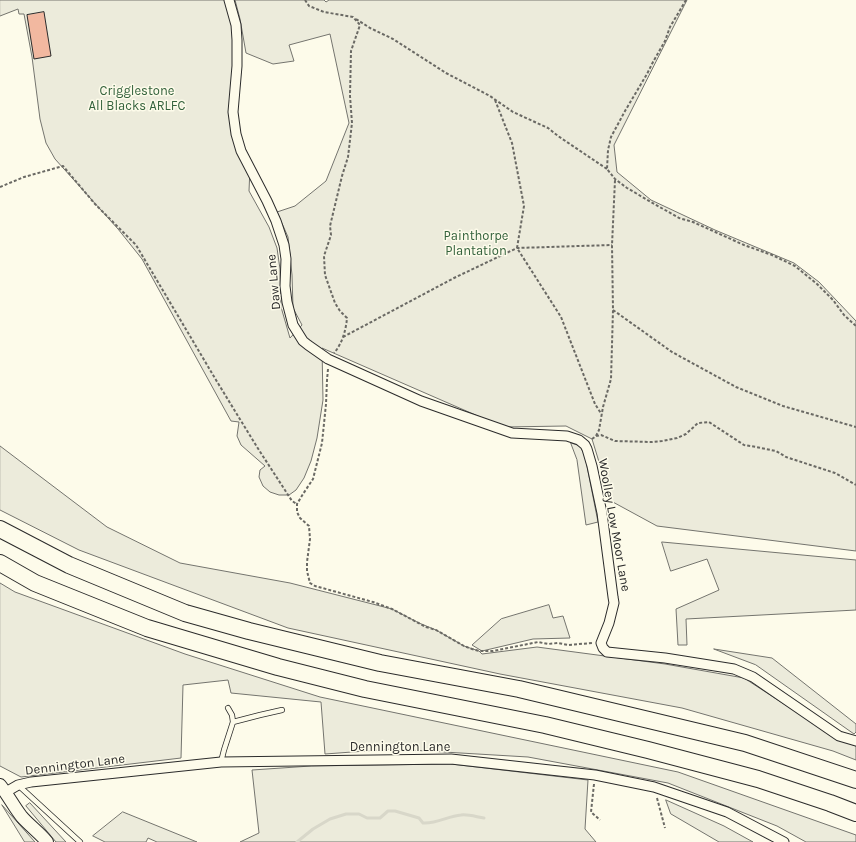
<!DOCTYPE html>
<html>
<head>
<meta charset="utf-8">
<style>
	body { margin:0 }
	canvas { display:block; background:#fdfbea }
</style>
</head>
<body>
<canvas width="856" height="842"></canvas>
<script>
const ctx = document.querySelector('canvas').getContext('2d');
ctx.lineJoin = 'round';
function paint(path, color) {
  ctx.fillStyle = color;
  ctx.fill(path, 'evenodd');
}
function stroke(path, color, width, dash) {
  ctx.strokeStyle = color;
  ctx.lineWidth = width;
  ctx.lineCap = dash ? 'butt' : 'round';
  ctx.setLineDash(dash || []);
  ctx.stroke(path);
}
function label(font, color, halo, rows, align = 'center') {
  ctx.font = font + ' Karla,sans-serif';
  ctx.lineWidth = 3;
  ctx.setLineDash([]);
  ctx.textBaseline = 'middle';
  ctx.strokeStyle = halo;
  ctx.fillStyle = color;
  for (const [text, x, y, turn = 0] of rows) {
    ctx.save();
    ctx.translate(x, y);
    ctx.rotate((+turn || 0) * Math.PI / 180);
    ctx.textAlign = isNaN(turn) ? turn : align;
    if (halo) ctx.strokeText(text, 0, 0);
    ctx.fillText(text, 0, 0);
    ctx.restore();
  }
}
const green = new Path2D(`
	M 0,0 L 229,0 L 233,10 L 233,112 L 250,168 L 249,191 L 269,227 L 277,248 L 280,269 L 281,307 L 290,338 L 302,325 L 293,308 L 292,275 L 288,237 L 277,212 L 295,206 L 326,181 L 349,123 L 330,34 L 289,45 L 294,61 L 273,64 L 246,53 L 240,19 L 235,0 L 324,0 L 326,2 L 329,0 L 687,0 L 614,145 L 617,172 L 651,200 L 715,230 L 794,263 L 819,282 L 856,321 L 856,551 L 657,526 L 611,501 L 592,439 L 566,426 L 503,427 L 322,348 L 323,400 L 317,438 L 311,461 L 304,478 L 296,490 L 289,495 L 279,495 L 270,492 L 263,486 L 259,477 L 260,470 L 265,466 L 241,445 L 237,436 L 239,422 L 231,421 L 142,259 L 118,229 L 55,159 L 46,143 L 40,119 L 32,57 L 24,14 L 19,14 L 18,9 L 0,16 Z
	M 571,443 L 581,446 L 585,456 L 598,522 L 586,525 L 577,460 Z
	M 0,446 L 107,527 L 180,563 L 290,583 L 392,609 L 419,623 L 436,630 L 464,646 L 479,651 L 482,654 L 537,647 L 665,664 L 744,678 L 838,739 L 856,746 L 856,760 L 833,751 L 682,708 L 500,674 L 288,628 L 79,550 L 0,510 Z
	M 662,542 L 856,560 L 856,610 L 686,619 L 687,645 L 678,645 L 676,609 L 719,590 L 707,559 L 671,571 Z
	M 0,583 L 15,592 L 185,654 L 320,697 L 678,772 L 856,835 L 856,842 L 806,842 L 777,826 L 668,783 L 528,757 L 393,749 L 325,754 L 321,702 L 231,693 L 228,680 L 183,685 L 181,758 L 21,777 L 0,766 Z
	M 549,605 L 553,618 L 563,616 L 570,638 L 533,639 L 482,651 L 472,645 L 501,619 Z
	M 714,649 L 772,658 L 856,724 L 856,732 L 854,734 L 756,665 Z
	M 451,764 L 588,780 L 585,829 L 596,842 L 240,842 L 259,833 L 252,770 L 311,766 Z
	M 666,800 L 724,826 L 753,842 L 719,842 L 671,814 Z
	M 30,803 L 66,842 L 56,842 L 26,806 Z
	M 2,805 L 35,842 L 25,842 Z
	M 123,812 L 197,842 L 157,842 L 148,838 L 146,842 L 105,842 L 93,836 Z`);
paint(green, '#ecebdb');
stroke(green, '#74746e', 1);
stroke(new Path2D(`
	M 297,842 L 313,829 L 330,819 L 346,814 L 359,814 L 367,818 L 380,818 L 388,811 L 395,811 L 419,818 L 423,823 C 437,824 448,816 461,815 C 468,814 477,817 484,818`), '#d8d7c9', 3);
const building = new Path2D(`
	M 44,12 L 51,56 L 34,59 L 27,15 Z`);
paint(building, '#f2b8a0');
stroke(building, '#2b2b2b', 1);
const lane = new Path2D(`
	M 233,722 L 260,715 L 282,710
	M 221,762 L 224,750 L 233,722 L 232,715 L 228,708
	M 18,785 L 80,842`);
const street = new Path2D(`
	M 229,0 L 236,25 L 237,40 L 237,66 L 233,112 L 236,134 L 241,151 L 267,201 L 276,221 L 284,245 L 286,259 L 285,286 L 287,302 L 293,325 L 303,341 L 308,345 L 328,359 L 421,401 L 512,433 L 567,436 L 579,440 L 585,445 L 587,449 L 592,466 L 602,513 L 613,597 L 614,603 L 609,623 L 601,643 L 603,648 L 607,652 L 665,658 L 734,669 L 753,677 L 839,736 L 856,741
	M 6,792 L 18,785 L 31,782 L 221,762 L 451,759 L 595,775 L 654,787 L 727,812 L 784,842`);
const secondary = new Path2D(`
	M 0,785 C 8,795 14,807 22,817 C 30,826 40,833 47,842`);
const highway = new Path2D(`
	M 0,529 L 69,565 L 185,613 L 249,631 L 380,663 L 519,689 L 745,743 L 856,780
	M 0,563 L 35,583 L 147,628 L 278,667 L 365,689 L 545,725 L 648,750 L 758,779 L 830,803 L 856,813`);
stroke(lane, '#2b2b2b', 6);
stroke(street, '#2b2b2b', 11);
stroke(secondary, '#2b2b2b', 14);
stroke(highway, '#2b2b2b', 18);
stroke(new Path2D(`
	M 305,0 L 309,6 L 324,12 L 353,17 L 360,25 L 351,51 L 350,96 L 352,123 L 348,157 L 342,176 L 330,226 L 331,235 L 324,256 L 325,275 L 335,303 L 340,311 L 347,318 C 346,330 342,344 334,353
	M 686,0 L 670,27 L 665,41 L 653,62 L 647,74 L 625,111 L 611,137 L 608,150 L 607,169 L 615,179 L 627,188 L 651,202 L 679,218 L 693,222 L 744,245 L 772,255 L 795,266 L 817,284 L 833,300 L 844,315 L 856,326
	M 356,19 L 370,28 L 393,39 L 446,73 L 490,96 L 513,112 L 548,128 L 558,136 L 607,169
	M 495,100 L 512,143 L 524,206 L 517,248 L 561,317 L 595,404 L 602,415
	M 0,187 L 24,177 L 63,166 L 95,204 L 136,245 L 216,380 L 257,447 L 292,501 L 297,504
	M 613,310 L 672,352 L 736,387 L 783,406 L 856,427
	M 343,337 L 454,278 L 517,248 L 612,245
	M 328,369 L 327,380 L 326,404 L 322,443 L 313,479 L 303,494 L 297,504 L 297,512 L 300,518 L 309,526 L 310,539 L 307,562 L 307,571 L 310,583 L 315,586 L 373,602 L 392,609 L 426,627 L 436,630 L 464,646 L 472,649 L 479,651 L 493,651 L 538,642 L 548,644 L 558,643 L 568,645 L 592,643
	M 596,436 L 599,430 L 603,407 L 611,379 L 613,310 L 612,245 L 615,180
	M 592,439 L 596,436 L 601,435 L 615,441 L 652,442 L 662,441 L 677,438 L 686,434 L 698,423 L 709,422 L 744,445 L 756,447 L 776,451 L 786,457 L 835,473 L 856,485
	M 594,784 L 591,812 L 600,820
	M 657,798 L 665,828`), '#6a6964', 2, [3, 2]);
stroke(lane, '#fdfbea', 4.5);
stroke(street, '#fdfbea', 9);
stroke(secondary, '#fdfbea', 12);
stroke(highway, '#fdfbea', 16);
label('13px', '#34623c', '#fdfbea', [
	["Crigglestone",137,91],
	["All Blacks ARLFC",137,106],
	["Painthorpe",476,236],
	["Plantation",476,251]
]);
label('13px', '#2b2b2b', '#fdfbea', [
	["Daw Lane",274,282,-95],
	["Woolley Low Moor Lane",614,525,80],
	["Dennington Lane",400,747],
	["Dennington Lane",75,765,-7]
]);
</script>
</body>
</html>
